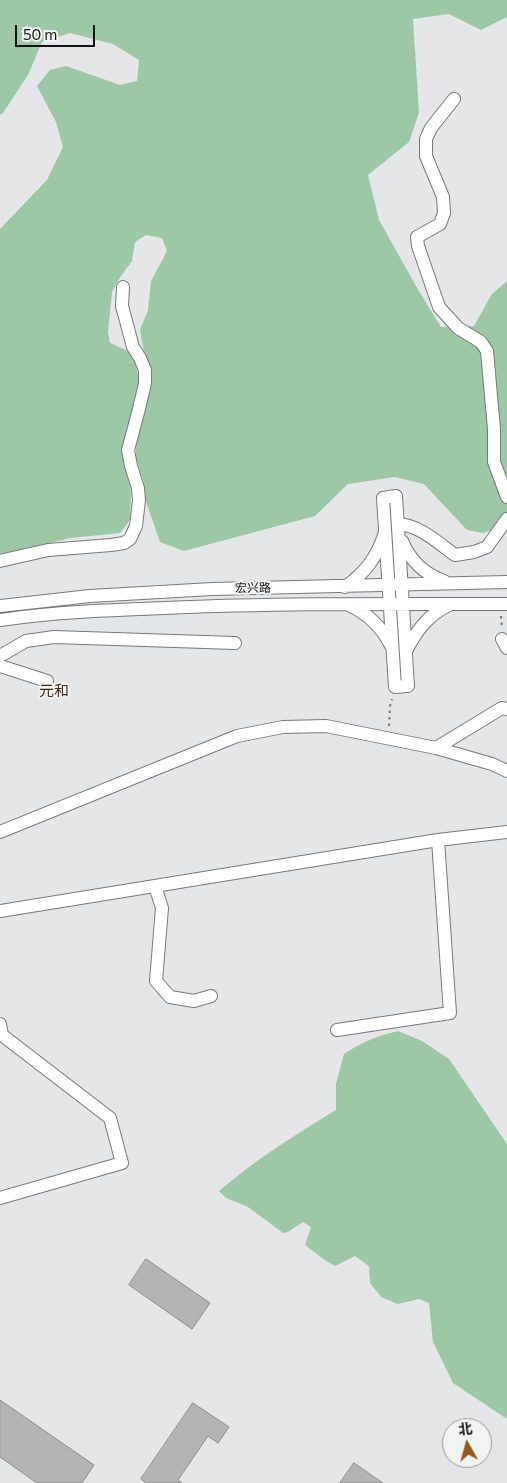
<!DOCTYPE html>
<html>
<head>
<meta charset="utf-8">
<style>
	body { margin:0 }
	#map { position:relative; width:507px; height:1483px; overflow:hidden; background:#e5e6e7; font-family:Commissioner,"Noto Sans SC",sans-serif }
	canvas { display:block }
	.north { position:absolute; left:442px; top:1418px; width:50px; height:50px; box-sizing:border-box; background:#f2f3f4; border:1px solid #98999a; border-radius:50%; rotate:353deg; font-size:14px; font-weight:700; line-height:20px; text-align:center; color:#121313 }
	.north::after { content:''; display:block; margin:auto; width:18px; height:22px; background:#945819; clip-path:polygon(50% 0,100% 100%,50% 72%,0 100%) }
	.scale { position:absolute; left:15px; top:25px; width:80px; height:22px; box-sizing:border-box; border:2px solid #121313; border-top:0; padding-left:6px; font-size:15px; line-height:18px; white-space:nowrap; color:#121313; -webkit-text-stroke:4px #f2f3f4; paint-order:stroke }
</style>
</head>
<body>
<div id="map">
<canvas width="507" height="1483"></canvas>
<div class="north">北</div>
<div class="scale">50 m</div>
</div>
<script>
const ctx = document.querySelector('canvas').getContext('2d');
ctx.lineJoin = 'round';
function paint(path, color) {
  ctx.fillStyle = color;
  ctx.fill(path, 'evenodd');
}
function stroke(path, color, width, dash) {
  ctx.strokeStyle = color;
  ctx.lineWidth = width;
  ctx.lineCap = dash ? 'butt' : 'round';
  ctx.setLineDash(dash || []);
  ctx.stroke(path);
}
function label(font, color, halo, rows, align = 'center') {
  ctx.font = font + ' Commissioner,"Noto Sans SC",sans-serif';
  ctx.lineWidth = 4;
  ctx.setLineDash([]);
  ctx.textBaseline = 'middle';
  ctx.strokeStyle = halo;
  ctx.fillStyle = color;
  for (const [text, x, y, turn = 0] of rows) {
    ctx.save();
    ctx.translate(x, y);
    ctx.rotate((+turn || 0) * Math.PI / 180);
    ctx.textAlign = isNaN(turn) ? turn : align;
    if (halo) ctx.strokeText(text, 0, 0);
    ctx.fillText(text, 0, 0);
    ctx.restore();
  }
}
paint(new Path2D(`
	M 0,0 L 507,0 L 507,17 L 481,30 L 449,14 L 413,19 L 419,112 L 409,142 L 368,175 L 379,220 L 416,286 L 441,327 L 474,326 L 492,294 L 507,281 L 507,525 L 483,533 L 467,530 L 424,484 L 395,477 L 348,484 L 315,516 L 184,551 L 160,542 L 145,499 L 144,483 L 136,458 L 136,439 L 144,353 L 140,330 L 148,310 L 151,281 L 167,251 L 162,238 L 146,235 L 135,242 L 132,261 L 119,279 L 112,292 L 108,332 L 110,343 L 126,350 L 134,358 L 140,383 L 124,460 L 131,491 L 130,520 L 120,533 L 71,538 L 0,554 L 0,229 L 47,180 L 63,147 L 56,122 L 37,86 L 50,70 L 66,66 L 120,85 L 137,81 L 139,60 L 113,44 L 70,33 L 42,42 L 28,75 L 3,113 L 0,115 Z
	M 398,1031 L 422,1041 L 449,1059 L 507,1144 L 507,1419 L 453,1383 L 433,1342 L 429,1303 L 419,1299 L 398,1304 L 381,1297 L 370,1283 L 369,1266 L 355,1256 L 335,1266 L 326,1261 L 305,1245 L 311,1227 L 303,1222 L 288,1232 L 283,1233 L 248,1207 L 226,1198 L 219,1191 C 255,1160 295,1135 336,1110 L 336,1084 L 344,1054 C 362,1042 377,1036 398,1031 Z`), '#9cc8a6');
const building = new Path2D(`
	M 146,1259 L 210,1303 L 192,1329 L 129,1285 Z
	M 0,1400 L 94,1465 L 82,1483 L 37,1483 L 0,1457 Z
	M 193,1403 L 229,1427 L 218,1443 L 208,1436 L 178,1480 L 182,1483 L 146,1483 L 141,1479 Z
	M 354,1463 L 383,1483 L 340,1483 Z`);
paint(building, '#b5b4b5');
stroke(building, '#8d8c8d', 1);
const minor = new Path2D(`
	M 454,99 L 431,128 L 426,139 L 426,156 L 443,197 L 444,213 L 440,224 L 417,237 L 418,246 L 439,307 L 458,328 L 481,342 L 487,351 L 494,429 L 494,462 L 507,497
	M 396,496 L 408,686 L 395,687 L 383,498 Z
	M 398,524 C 420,525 438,543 455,555 L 474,552 L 487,547 L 507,519
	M 402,541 C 410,560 424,574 444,581
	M 0,561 L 48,550 L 111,545 L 124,543 L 130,539 L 136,526 L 139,500 L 138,488 L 131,466 L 128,450 L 139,409 L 145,383 L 145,370 L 140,358 L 133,347 L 122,306 L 123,287
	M 345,587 C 364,574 377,558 384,535
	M 349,605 C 368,614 382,627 391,646
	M 0,606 L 90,596 L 212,589 L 507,582
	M 0,620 C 55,612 111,610 166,608 C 280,603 393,604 507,604
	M 502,639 L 507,648
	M 406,651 C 417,630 428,615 449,605
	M 0,656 L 26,641 L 54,637 L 235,643
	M 0,666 L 47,681
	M 436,748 L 502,708 L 507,709
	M 0,832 L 237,736 L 283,727 L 326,726 L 436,748 L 492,764 L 507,771
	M 155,886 L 162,908 L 156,981 L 170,997 L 194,1001 L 211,996
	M 0,911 L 438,840 L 507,832
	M 0,1024 L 2,1035 L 110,1118 L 122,1163 L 0,1198
	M 337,1030 L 450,1013 L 438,840`);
stroke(minor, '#777879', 14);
stroke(new Path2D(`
	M 501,616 L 502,629
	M 389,726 L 390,706 L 392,699`), '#747576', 2, [2.5, 4]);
stroke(minor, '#fff', 12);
label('12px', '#121313', '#f2f3f4', [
	["宏兴路",253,588,-1]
]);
label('15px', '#472a0d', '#f2f3f4', [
	["元和",54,691]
]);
</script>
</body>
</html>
